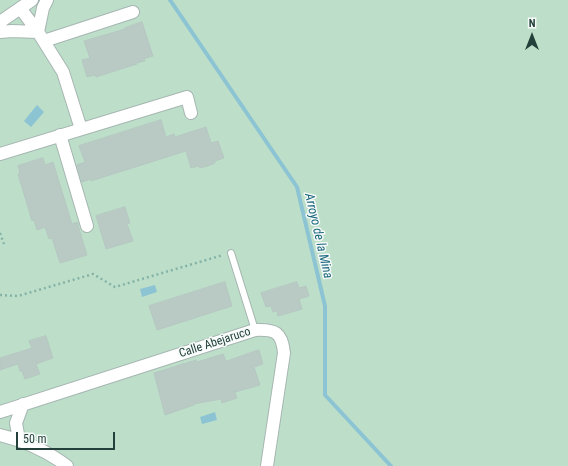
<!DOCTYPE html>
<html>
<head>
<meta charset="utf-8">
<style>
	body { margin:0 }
	#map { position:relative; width:568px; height:466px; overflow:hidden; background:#e4eeea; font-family:"Roboto Condensed",sans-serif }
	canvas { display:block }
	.north { position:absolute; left:512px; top:16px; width:40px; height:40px; -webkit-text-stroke:3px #f5faf8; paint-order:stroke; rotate:0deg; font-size:11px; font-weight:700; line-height:16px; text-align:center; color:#23403a }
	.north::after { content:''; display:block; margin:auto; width:14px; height:18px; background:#23403a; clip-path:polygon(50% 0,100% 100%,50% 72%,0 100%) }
	.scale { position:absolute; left:16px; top:432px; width:99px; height:18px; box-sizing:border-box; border:2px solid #23403a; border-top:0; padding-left:5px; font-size:12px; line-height:14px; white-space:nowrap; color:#23403a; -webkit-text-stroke:3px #f5faf8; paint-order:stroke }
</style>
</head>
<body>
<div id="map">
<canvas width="568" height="466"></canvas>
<div class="north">N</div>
<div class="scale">50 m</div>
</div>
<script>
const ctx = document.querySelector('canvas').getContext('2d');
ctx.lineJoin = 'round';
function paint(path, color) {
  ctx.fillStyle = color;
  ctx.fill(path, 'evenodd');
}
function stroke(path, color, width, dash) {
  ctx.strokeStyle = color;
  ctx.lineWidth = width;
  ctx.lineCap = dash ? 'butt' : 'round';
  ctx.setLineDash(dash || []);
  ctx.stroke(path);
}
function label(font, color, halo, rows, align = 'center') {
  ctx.font = font + ' "Roboto Condensed",sans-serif';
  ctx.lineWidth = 3;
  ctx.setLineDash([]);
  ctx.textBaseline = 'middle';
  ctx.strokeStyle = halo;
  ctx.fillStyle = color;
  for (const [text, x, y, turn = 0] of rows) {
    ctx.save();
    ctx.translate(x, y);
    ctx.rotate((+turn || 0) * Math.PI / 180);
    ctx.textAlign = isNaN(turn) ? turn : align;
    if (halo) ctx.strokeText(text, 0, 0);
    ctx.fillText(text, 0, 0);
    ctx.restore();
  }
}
paint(new Path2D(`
	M 0,0 L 568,0 L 568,466 L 0,466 Z`), '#bddfc9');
paint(new Path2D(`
	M 37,105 L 44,112 L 31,127 L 24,121 Z
	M 155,285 L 157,292 L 142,297 L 140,289 Z
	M 215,412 L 217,420 L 202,424 L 200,417 Z`), '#8cc4d4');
stroke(new Path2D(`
	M 170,0 L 297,187 L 325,306 L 325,395 L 391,466`), '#8cc4d4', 4);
const building = new Path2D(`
	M 142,22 L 153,56 L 144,59 L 145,61 L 136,63 L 137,64 L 96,77 L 95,75 L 87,77 L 82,60 L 90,58 L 84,41 L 125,29 L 125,28 Z
	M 161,120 L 166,137 L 174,134 L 175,137 L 206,127 L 211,143 L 218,141 L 224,158 L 215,161 L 215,163 L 208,166 L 200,168 L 199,166 L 191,168 L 186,151 L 91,181 L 91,179 L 82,182 L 77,165 L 85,162 L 79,146 Z
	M 43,158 L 45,165 L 53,162 L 72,224 L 77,222 L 87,255 L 60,263 L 52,238 L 49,239 L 45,227 L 37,230 L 34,220 L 32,221 L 18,174 L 20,173 L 18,166 Z
	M 125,207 L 130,223 L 127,224 L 133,241 L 106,249 L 96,216 Z
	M 225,282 L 232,306 L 157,330 L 149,306 Z
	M 297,282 L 299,288 L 306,286 L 309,296 L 299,299 L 302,309 L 278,316 L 277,311 L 273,312 L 271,306 L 266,307 L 261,293 Z
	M 46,336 L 53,358 L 36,364 L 40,374 L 25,379 L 22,371 L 20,371 L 18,364 L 0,370 L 0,358 L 32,348 L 29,341 Z
	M 259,350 L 263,364 L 254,367 L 260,385 L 235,392 L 237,398 L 222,403 L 221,399 L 194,404 L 194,405 L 165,415 L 154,373 L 196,360 L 197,362 L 223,354 L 226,361 Z`);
paint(building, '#b9c9c4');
stroke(building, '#b6c8c2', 1);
const service = new Path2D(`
	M 231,253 L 255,330`);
const minor = new Path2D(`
	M 20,8 L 38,32 L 63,72 L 81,129
	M 0,22 L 32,0
	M 0,32 L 12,31 L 38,32
	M 38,32 L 43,8 L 47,0
	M 44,41 L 133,12
	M 60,135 L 87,226
	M 0,154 L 187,97 L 191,113
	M 0,412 L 255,330 C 275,329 282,332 284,353 L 267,466
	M 0,435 C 25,441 46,450 67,466
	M 19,440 L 16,423 L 23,404`);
stroke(service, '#a6b6b2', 8);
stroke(minor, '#a6b6b2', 14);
stroke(new Path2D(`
	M 0,233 L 4,244
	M 0,295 L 18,296 L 93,274 L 115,287 L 223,255`), '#84b2a7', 2.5, [2, 3]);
stroke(service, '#fff', 6);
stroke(minor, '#fff', 12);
label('12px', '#23403a', '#f5faf8', [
	["Calle Abejaruco",215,343,-18]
]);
label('italic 13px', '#1b677e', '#f5faf8', [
	["Arroyo de la Mina",318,236,77]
]);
</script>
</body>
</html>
